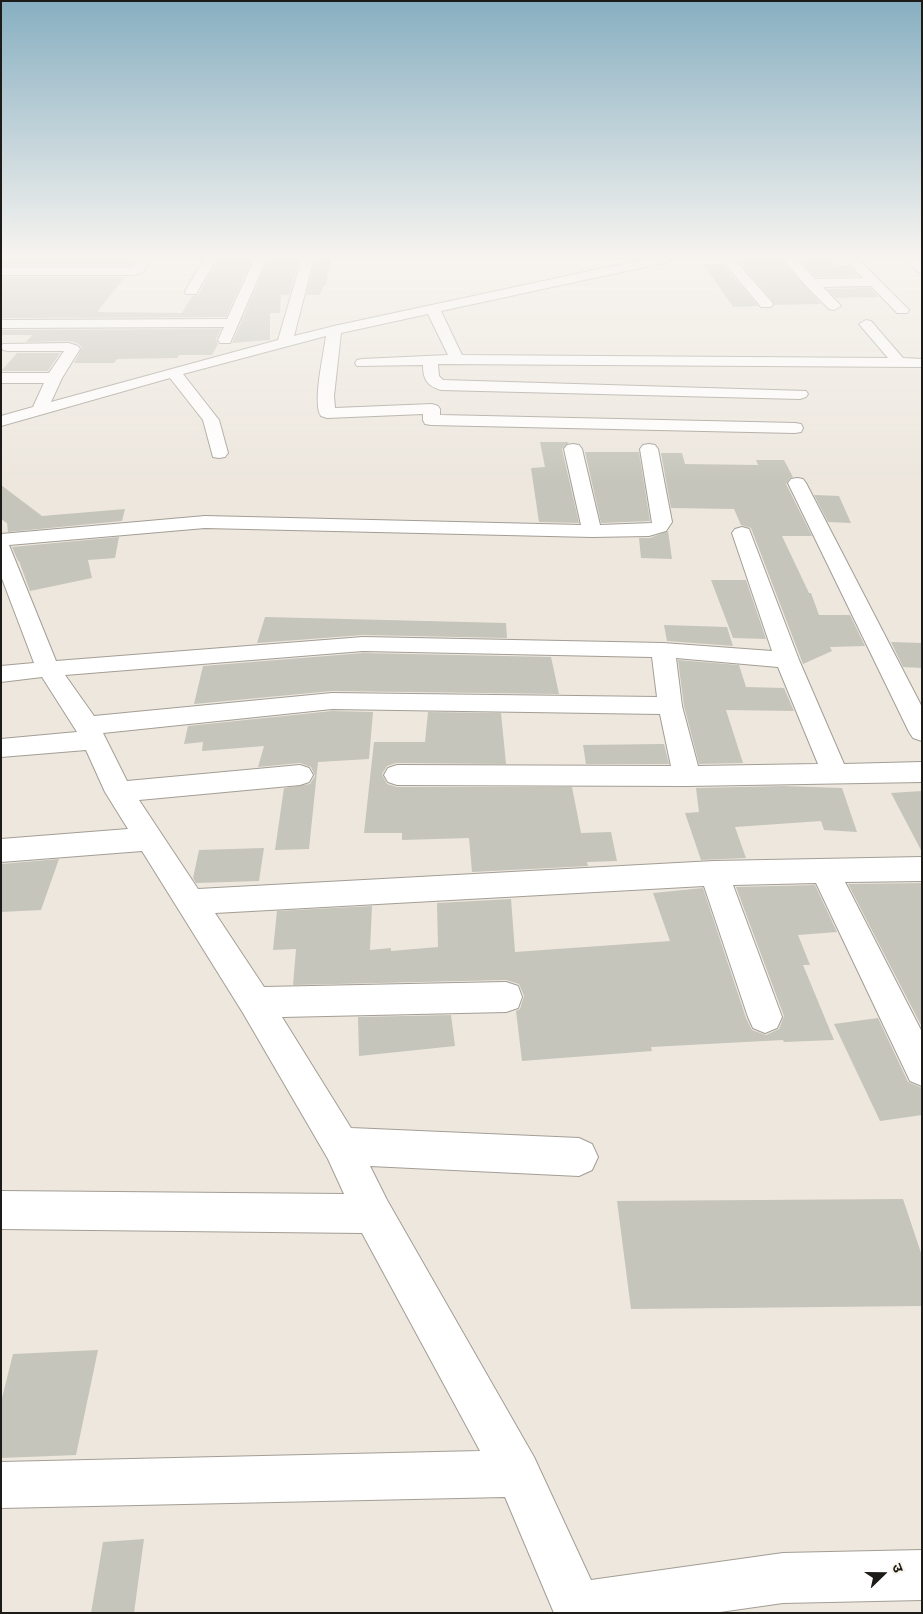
<!DOCTYPE html>
<html>
<head>
<meta charset="utf-8">
<style>
	body { margin:0 }
	#map { position:relative; width:923px; height:1614px; overflow:hidden; background:#ede7de; font-family:"Varela Round","Noto Sans Devanagari",sans-serif }
	canvas { display:block }
	.frame { position:absolute; inset:0; border:2px solid #1d1b17; pointer-events:none }
	.north { position:absolute; left:858px; top:1549px; width:50px; height:50px; -webkit-text-stroke:4px #faf5eb; paint-order:stroke; rotate:68deg; font-size:14px; font-weight:700; line-height:20px; text-align:center; color:#1d1b17 }
	.north::after { content:''; display:block; margin:auto; width:18px; height:22px; background:#1d1b17; clip-path:polygon(50% 0,100% 100%,50% 72%,0 100%) }
</style>
</head>
<body>
<div id="map">
<canvas width="923" height="1614"></canvas>
<div class="frame"></div>
<div class="north">उ</div>
</div>
<script>
const ctx = document.querySelector('canvas').getContext('2d');
ctx.lineJoin = 'round';
function paint(path, color) {
  ctx.fillStyle = color;
  ctx.fill(path, 'evenodd');
}
function stroke(path, color, width, dash) {
  ctx.strokeStyle = color;
  ctx.lineWidth = width;
  ctx.lineCap = dash ? 'butt' : 'round';
  ctx.setLineDash(dash || []);
  ctx.stroke(path);
}
paint(new Path2D(`
	M 1,258 L 138,258 L 131,265 L 1,265 Z
	M 219,258 L 253,258 L 226,317 L 1,318 L 1,277 L 125,277 L 97,312 L 182,313 L 192,296 L 198,295 Z
	M 269,258 L 300,258 L 289,295 L 281,295 L 280,313 L 270,313 L 270,340 L 232,343 Z
	M 316,258 L 331,258 L 326,285 L 324,285 L 320,295 L 306,295 Z
	M 736,258 L 780,258 L 821,304 L 774,305 L 772,300 Z
	M 798,258 L 833,258 L 833,265 L 848,265 L 859,276 L 816,277 Z
	M 703,264 L 722,264 L 758,306 L 733,307 Z
	M 870,288 L 879,297 L 836,298 L 827,289 Z
	M 221,329 L 216,339 L 218,344 L 212,355 L 179,355 L 177,358 L 117,359 L 114,363 L 74,363 L 82,348 L 79,344 L 70,341 L 26,342 L 32,335 L 1,335 L 1,330 Z
	M 17,353 L 60,353 L 48,371 L 1,371 Z
	M 540,442 L 569,442 L 562,449 L 579,523 L 539,522 L 531,468 L 545,467 Z
	M 585,452 L 639,452 L 650,521 L 601,523 Z
	M 661,453 L 682,453 L 685,464 L 758,465 L 756,460 L 784,460 L 793,477 L 790,478 L 786,484 L 812,536 L 782,536 L 809,593 L 811,593 L 819,615 L 850,615 L 865,646 L 830,647 L 832,651 L 803,664 L 751,528 L 741,525 L 734,509 L 671,508 Z
	M 1,485 L 42,516 L 125,509 L 122,521 L 8,532 L 7,523 L 1,519 Z
	M 814,495 L 839,496 L 851,523 L 828,522 Z
	M 668,531 L 672,559 L 641,558 L 639,538 L 650,538 Z
	M 119,537 L 115,558 L 88,560 L 92,578 L 30,591 L 19,561 L 18,561 L 12,547 Z
	M 711,580 L 746,580 L 766,639 L 733,638 Z
	M 265,617 L 506,623 L 507,638 L 363,635 L 257,643 Z
	M 664,625 L 727,627 L 733,646 L 667,641 Z
	M 891,642 L 922,643 L 922,668 L 903,667 Z
	M 363,653 L 551,657 L 559,694 L 332,691 L 194,704 L 203,666 Z
	M 678,660 L 739,665 L 746,687 L 784,688 L 794,711 L 726,710 L 743,763 L 699,764 L 684,706 Z
	M 332,711 L 373,712 L 369,759 L 318,762 L 309,849 L 275,850 L 284,788 L 310,784 L 315,776 L 311,767 L 300,763 L 258,767 L 264,746 L 202,751 L 203,742 L 184,744 L 188,726 Z
	M 428,712 L 501,713 L 506,764 L 396,763 L 387,766 L 382,774 L 387,784 L 397,787 L 572,787 L 581,833 L 611,832 L 617,861 L 587,862 L 588,866 L 472,872 L 469,838 L 402,840 L 402,833 L 364,833 L 374,742 L 425,742 Z
	M 664,744 L 669,764 L 586,764 L 583,745 Z
	M 783,786 L 842,788 L 857,832 L 824,830 L 821,821 L 735,827 L 746,858 L 701,860 L 685,813 L 699,812 L 696,788 Z
	M 922,791 L 922,852 L 891,793 Z
	M 264,848 L 259,881 L 196,883 L 193,878 L 199,850 Z
	M 59,859 L 41,910 L 1,912 L 1,864 Z
	M 922,883 L 922,1027 L 848,884 Z
	M 815,885 L 837,932 L 798,935 L 810,965 L 803,965 L 834,1040 L 784,1042 L 783,1040 L 651,1047 L 652,1051 L 522,1061 L 516,1011 L 520,1009 L 524,996 L 519,984 L 506,980 L 293,985 L 296,949 L 273,950 L 277,911 L 372,906 L 370,950 L 391,948 L 391,951 L 438,947 L 437,903 L 511,899 L 515,952 L 670,941 L 653,893 L 703,888 L 746,1018 L 752,1030 L 766,1035 L 779,1029 L 784,1016 L 736,887 Z
	M 451,1015 L 455,1046 L 359,1056 L 358,1017 Z
	M 878,1018 L 908,1082 L 922,1088 L 922,1115 L 880,1121 L 834,1024 Z
	M 903,1199 L 922,1256 L 922,1306 L 631,1309 L 617,1201 Z
	M 98,1350 L 76,1455 L 1,1458 L 1,1402 L 13,1354 Z
	M 144,1539 L 134,1613 L 91,1613 L 103,1542 Z`), '#c5c5bb');
const minor = new Path2D(`
	M 141,258 L 153,258 L 143,272 L 134,275 L 1,275 L 1,267 L 132,267 Z
	M 205,258 L 217,258 L 196,294 L 186,294 L 185,291 Z
	M 255,258 L 267,258 L 230,343 L 220,343 L 218,340 L 224,327 L 1,328 L 1,320 L 227,319 Z
	M 302,258 L 314,258 L 294,336 L 334,326 L 650,258 L 674,258 L 668,262 L 441,311 L 462,355 L 888,358 L 859,324 L 866,320 L 871,321 L 903,358 L 922,359 L 922,367 L 438,364 L 439,376 L 443,380 L 806,391 L 808,394 L 806,397 L 800,399 L 441,390 C 427,386 423,379 423,365 L 357,366 L 355,363 L 357,360 L 362,359 L 448,355 L 428,314 L 341,333 L 334,396 L 335,408 L 432,404 L 438,406 L 440,409 L 440,415 L 795,423 L 801,424 L 803,428 L 801,432 L 795,433 L 431,425 L 425,424 L 423,420 L 423,414 L 327,418 L 321,416 C 312,403 324,353 326,336 L 183,374 L 219,420 L 228,453 L 225,457 L 219,458 L 213,457 L 203,420 L 170,378 L 1,426 L 1,416 L 33,407 L 44,383 L 1,383 L 1,373 L 49,373 L 64,351 L 8,351 L 3,350 L 1,346 L 3,344 L 69,343 L 78,346 L 80,349 L 62,378 L 51,402 L 278,340 Z
	M 720,258 L 733,258 L 771,301 L 773,304 L 771,307 L 761,307 Z
	M 782,258 L 795,258 L 815,279 L 863,278 L 844,258 L 857,258 L 909,310 L 907,313 L 897,313 L 871,286 L 823,287 L 841,306 L 834,310 L 829,309 L 806,286 Z
	M 903,258 L 917,258 L 922,263 L 922,273 L 918,272 Z
	M 573,444 L 579,445 L 582,449 L 600,525 L 652,523 L 640,449 L 643,445 L 649,444 L 655,445 L 658,449 L 672,522 L 666,531 L 649,536 L 592,537 L 205,528 L 9,545 L 56,661 L 363,637 L 663,643 L 772,651 L 732,533 L 735,529 L 742,527 L 749,529 L 799,660 L 844,764 L 922,762 L 922,782 L 687,786 L 397,785 L 388,782 L 384,775 L 388,768 L 397,765 L 671,766 L 660,714 L 332,709 L 103,733 L 127,781 L 300,765 L 309,768 L 313,775 L 309,782 L 300,785 L 139,800 L 198,889 L 714,861 L 922,857 L 922,881 L 845,882 L 922,1032 L 922,1086 L 910,1081 L 816,883 L 733,885 L 782,1017 L 777,1028 L 765,1033 L 753,1028 L 748,1017 L 704,886 L 215,913 L 264,987 L 506,982 L 518,986 L 522,997 L 518,1008 L 506,1012 L 282,1017 L 351,1128 L 579,1138 L 592,1144 L 598,1157 L 592,1170 L 579,1176 L 370,1166 L 387,1200 L 534,1457 L 591,1580 L 783,1553 L 922,1550 L 922,1600 L 783,1603 L 713,1613 L 554,1613 L 505,1497 L 1,1508 L 1,1462 L 480,1451 L 362,1233 L 1,1229 L 1,1191 L 344,1194 L 328,1159 L 243,1013 L 142,851 L 1,862 L 1,839 L 128,829 L 105,792 L 86,750 L 1,757 L 1,739 L 77,732 L 42,677 L 1,682 L 1,666 L 34,663 L 1,576 L 1,534 L 205,516 L 581,525 L 564,449 L 567,445 ZM 363,651 L 652,657 L 657,697 L 332,693 L 94,716 L 65,675 ZM 676,658 L 778,667 L 818,764 L 698,766 L 682,706 Z
	M 797,478 L 803,479 L 806,483 L 922,707 L 922,741 L 913,738 L 909,732 L 788,483 L 791,479 Z`);
stroke(minor, '#a39e95', 2);
paint(minor, '#fff');
const sky = ctx.createLinearGradient(0, 0, 0, 484);
sky.addColorStop(0, '#87afc1');
sky.addColorStop(0.53, '#f7f4f0');
sky.addColorStop(1, '#f7f4f000');
ctx.fillStyle = sky;
ctx.fillRect(0, 0, 923, 484);
</script>
</body>
</html>
